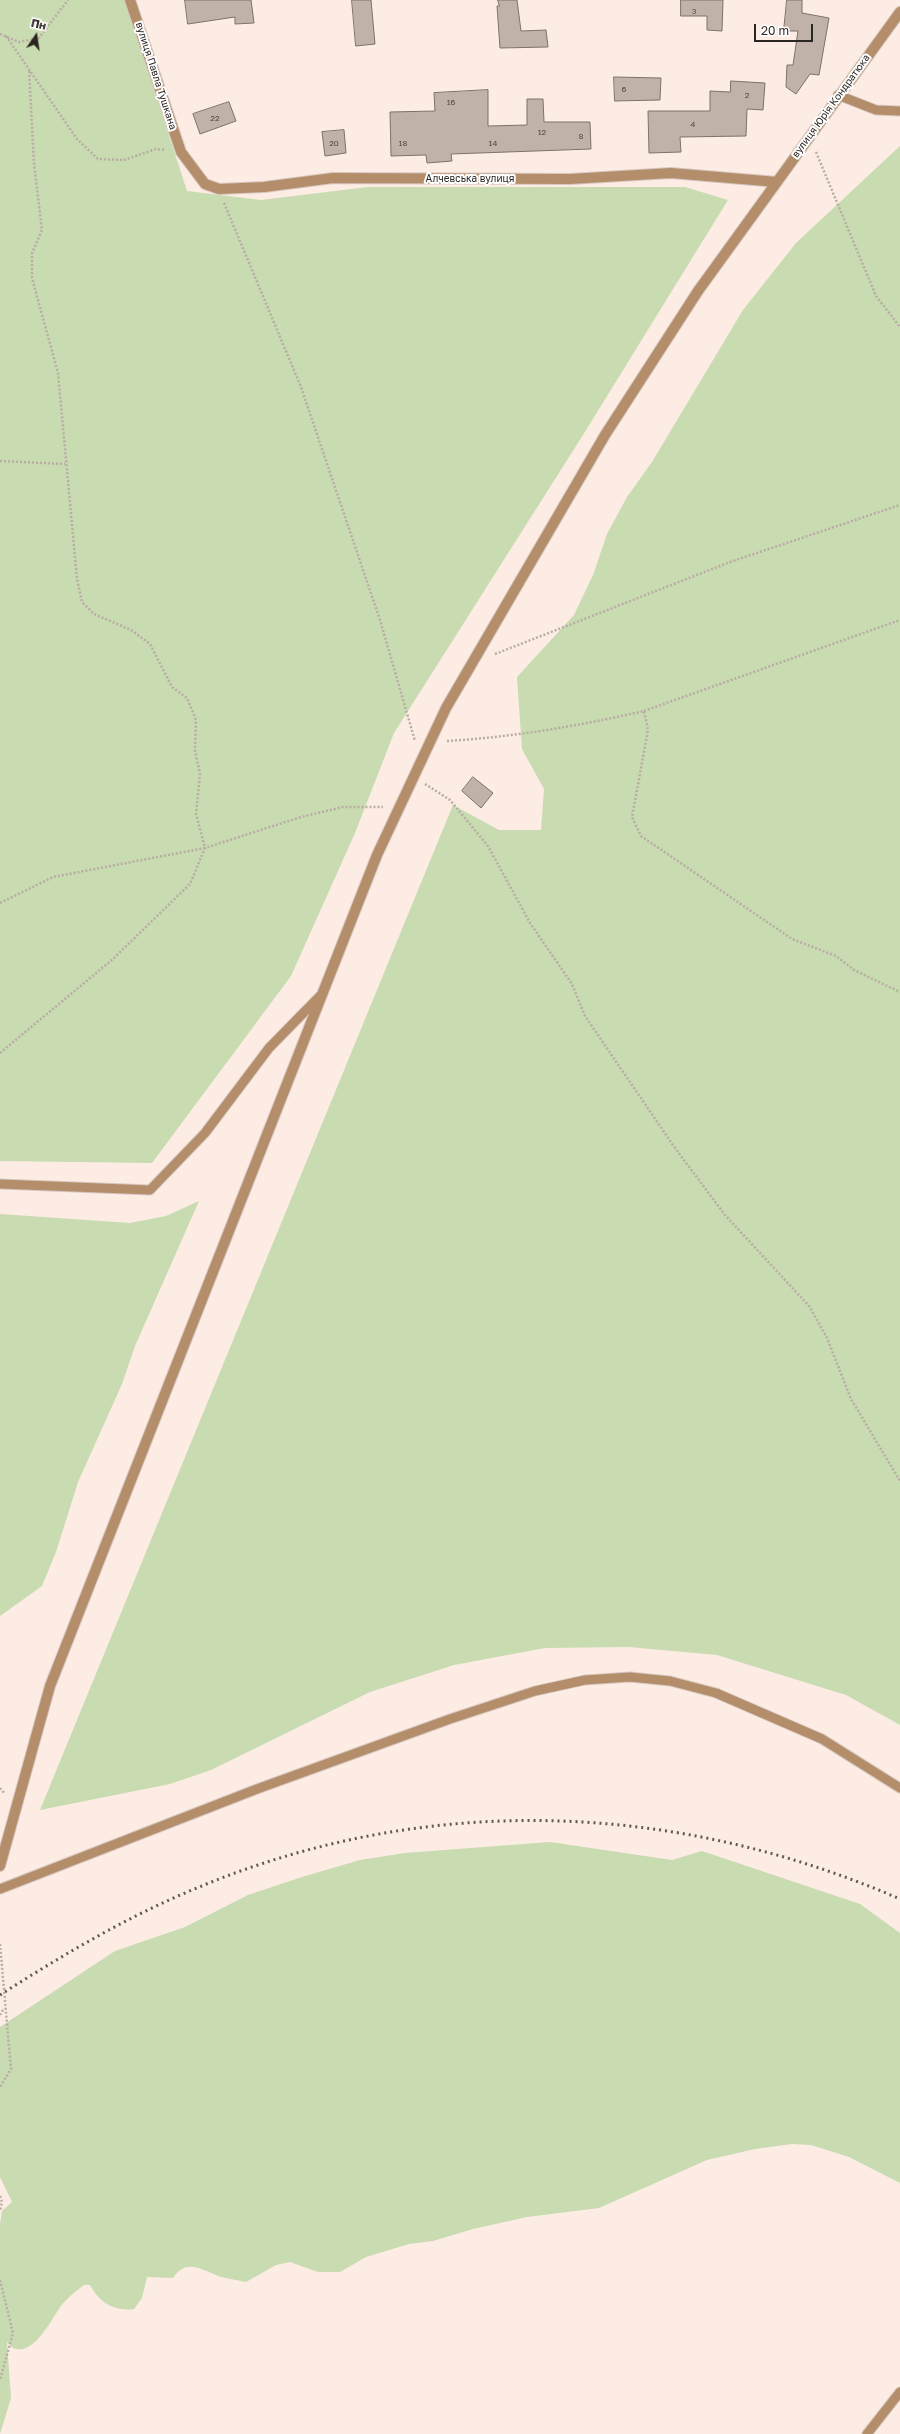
<!DOCTYPE html>
<html>
<head>
<meta charset="utf-8">
<style>
	body { margin:0 }
	#map { position:relative; width:900px; height:2434px; overflow:hidden; background:#fcece3; font-family:"Golos Text",sans-serif }
	canvas { display:block }
	.north { position:absolute; left:16px; top:16px; width:40px; height:40px; -webkit-text-stroke:3px #fff; paint-order:stroke; rotate:13deg; font-size:11px; font-weight:700; line-height:16px; text-align:center; color:#2b2521 }
	.north::after { content:''; display:block; margin:auto; width:14px; height:18px; background:#2b2521; clip-path:polygon(50% 0,100% 100%,50% 72%,0 100%) }
	.scale { position:absolute; left:754px; top:24px; width:59px; height:18px; box-sizing:border-box; border:2px solid #2b2521; border-top:0; padding-left:5px; font-size:12px; line-height:14px; white-space:nowrap; color:#2b2521; -webkit-text-stroke:3px #fff; paint-order:stroke }
</style>
</head>
<body>
<div id="map">
<canvas width="900" height="2434"></canvas>
<div class="north">Пн</div>
<div class="scale">20 m</div>
</div>
<script>
const ctx = document.querySelector('canvas').getContext('2d');
ctx.lineJoin = 'round';
function paint(path, color) {
  ctx.fillStyle = color;
  ctx.fill(path, 'evenodd');
}
function stroke(path, color, width, dash) {
  ctx.strokeStyle = color;
  ctx.lineWidth = width;
  ctx.lineCap = dash ? 'butt' : 'round';
  ctx.setLineDash(dash || []);
  ctx.stroke(path);
}
function label(font, color, halo, rows, align = 'center') {
  ctx.font = font + ' "Golos Text",sans-serif';
  ctx.lineWidth = 4;
  ctx.setLineDash([]);
  ctx.textBaseline = 'middle';
  ctx.strokeStyle = halo;
  ctx.fillStyle = color;
  for (const [text, x, y, turn = 0] of rows) {
    ctx.save();
    ctx.translate(x, y);
    ctx.rotate((+turn || 0) * Math.PI / 180);
    ctx.textAlign = isNaN(turn) ? turn : align;
    if (halo) ctx.strokeText(text, 0, 0);
    ctx.fillText(text, 0, 0);
    ctx.restore();
  }
}
paint(new Path2D(`
	M 0,0 L 125,0 L 187,191 L 261,200 L 368,187 L 685,187 L 728,200 L 583,435 L 394,733 L 355,833 L 291,976 L 152,1163 L 0,1161 Z
	M 900,146 L 900,1725 L 846,1695 L 717,1655 L 629,1647 L 545,1648 L 454,1665 L 370,1692 L 211,1770 L 170,1784 L 40,1810 L 453,805 L 499,830 L 541,830 L 544,789 L 522,749 L 517,677 L 574,615 L 593,575 L 607,534 L 627,497 L 652,462 L 743,310 L 796,243 Z
	M 199,1201 L 135,1346 L 122,1384 L 78,1482 L 56,1552 L 42,1586 L 0,1616 L 0,1214 L 130,1223 L 166,1216 Z
	M 550,1842 L 672,1860 L 702,1851 L 860,1904 L 900,1933 L 900,2183 L 849,2157 L 811,2145 L 792,2144 L 755,2149 L 707,2160 L 599,2208 L 527,2217 L 473,2229 L 433,2241 L 409,2244 L 366,2257 L 340,2272 L 318,2272 L 290,2262 L 276,2265 L 246,2282 C 238,2280 229,2279 221,2277 C 203,2271 187,2257 173,2278 L 147,2277 L 142,2298 L 134,2309 C 114,2312 99,2302 90,2285 L 84,2285 C 76,2291 67,2298 61,2306 C 52,2318 34,2357 13,2348 C 11,2347 8,2343 7,2342 L 11,2398 L 0,2434 L 0,2224 L 2,2211 L 12,2202 L 0,2177 L 0,2027 L 115,1951 L 185,1927 L 248,1895 L 302,1877 L 360,1860 L 405,1853 Z`), '#c8dbb1');
const building = new Path2D(`
	M 185,0 L 251,0 L 254,23 L 235,24 L 235,17 L 188,24 Z
	M 352,0 L 371,0 L 375,44 L 356,46 Z
	M 498,0 L 517,0 L 521,31 L 546,30 L 548,47 L 500,48 L 497,6 L 499,6 Z
	M 681,0 L 723,0 L 722,31 L 707,30 L 707,16 L 681,16 Z
	M 787,0 L 802,0 L 802,13 L 829,18 L 819,75 L 810,74 L 796,94 L 786,87 L 787,65 L 793,65 L 798,31 L 784,31 Z
	M 614,77 L 661,78 L 660,100 L 615,101 Z
	M 731,81 L 765,83 L 763,110 L 747,109 L 746,136 L 680,137 L 681,152 L 649,153 L 648,111 L 710,111 L 710,91 L 730,92 Z
	M 488,90 L 488,126 L 527,125 L 527,99 L 543,99 L 544,122 L 590,122 L 591,149 L 451,154 L 452,161 L 427,163 L 426,155 L 391,156 L 390,112 L 435,111 L 434,93 Z
	M 229,102 L 236,121 L 200,134 L 193,114 Z
	M 344,130 L 346,153 L 325,156 L 322,132 Z
	M 473,777 L 493,793 L 481,808 L 462,791 Z`);
paint(building, '#c0b2a9');
stroke(building, '#7e7169', 1);
const service = new Path2D(`
	M 838,95 L 876,110 L 900,111
	M 0,1184 L 150,1190 L 205,1133 L 269,1048 L 320,996
	M 0,1889 L 257,1789 L 450,1719 L 535,1691 L 585,1680 L 630,1677 L 670,1681 L 716,1693 L 822,1739 L 900,1788
	M 867,2434 L 900,2392`);
const minor = new Path2D(`
	M 130,0 L 181,152 L 205,184 L 219,189 L 264,187 L 333,178 L 570,179 L 671,173 L 777,182
	M 0,1866 L 50,1686 L 377,855 L 446,708 L 605,435 L 698,291 L 900,12`);
stroke(service, '#d6c8c0', 11);
stroke(minor, '#d6c8c0', 12);
stroke(new Path2D(`
	M 0,34 L 19,42 L 39,38 L 68,0
	M 6,36 L 77,139 L 98,159 L 124,160 L 156,149 L 166,150
	M 816,152 L 876,296 L 900,327
	M 224,203 L 301,387 L 380,620 L 415,741
	M 0,461 L 65,464
	M 495,654 L 730,562 L 900,505
	M 644,711 L 900,620
	M 447,741 C 514,737 578,726 644,711 L 648,730 L 632,817 L 641,836 L 792,939 L 836,956 L 854,970 L 900,992
	M 425,784 L 450,800 L 488,846 L 530,923 L 572,984 L 585,1016 L 675,1148 L 725,1215 L 809,1306 L 827,1338 L 851,1399 L 900,1481
	M 0,903 L 53,877 L 205,848 L 196,814 L 200,774 L 195,751 L 196,720 L 187,698 L 172,687 L 150,644 L 131,630 L 94,614 L 82,602 L 77,579 L 58,373 L 32,278 L 32,253 L 42,230 L 34,164 L 29,69
	M 0,1053 L 113,959 L 190,884 L 205,848 L 301,817 L 343,807 L 383,807
	M 0,1788 L 5,1794
	M 0,1944 L 11,2069 L 0,2087
	M 0,2015 L 4,2008
	M 0,2196 L 2,2202 L 0,2211
	M 0,2280 L 13,2333 L 0,2380`), '#b9aca4', 2.5, [2, 2]);
stroke(service, '#b48d6b', 9);
stroke(minor, '#b48d6b', 10);
stroke(new Path2D(`
	M 0,1995 C 61,1956 125,1918 192,1890 C 422,1792 672,1800 900,1899`), '#605853', 3, [2, 4]);
label('8px', '#504843', null, [
	["3",694,11],
	["6",624,89],
	["2",747,95],
	["16",451,102],
	["22",215,118],
	["4",693,124],
	["12",542,132],
	["8",581,136],
	["20",334,143],
	["18",403,143],
	["14",493,143]
]);
label('10px', '#2b2521', '#fff', [
	["вулиця Павла Тушкана",156,76,72],
	["вулиця Юрія Кондратюка",831,106,-54],
	["Алчевська вулиця",470,179]
]);
</script>
</body>
</html>
